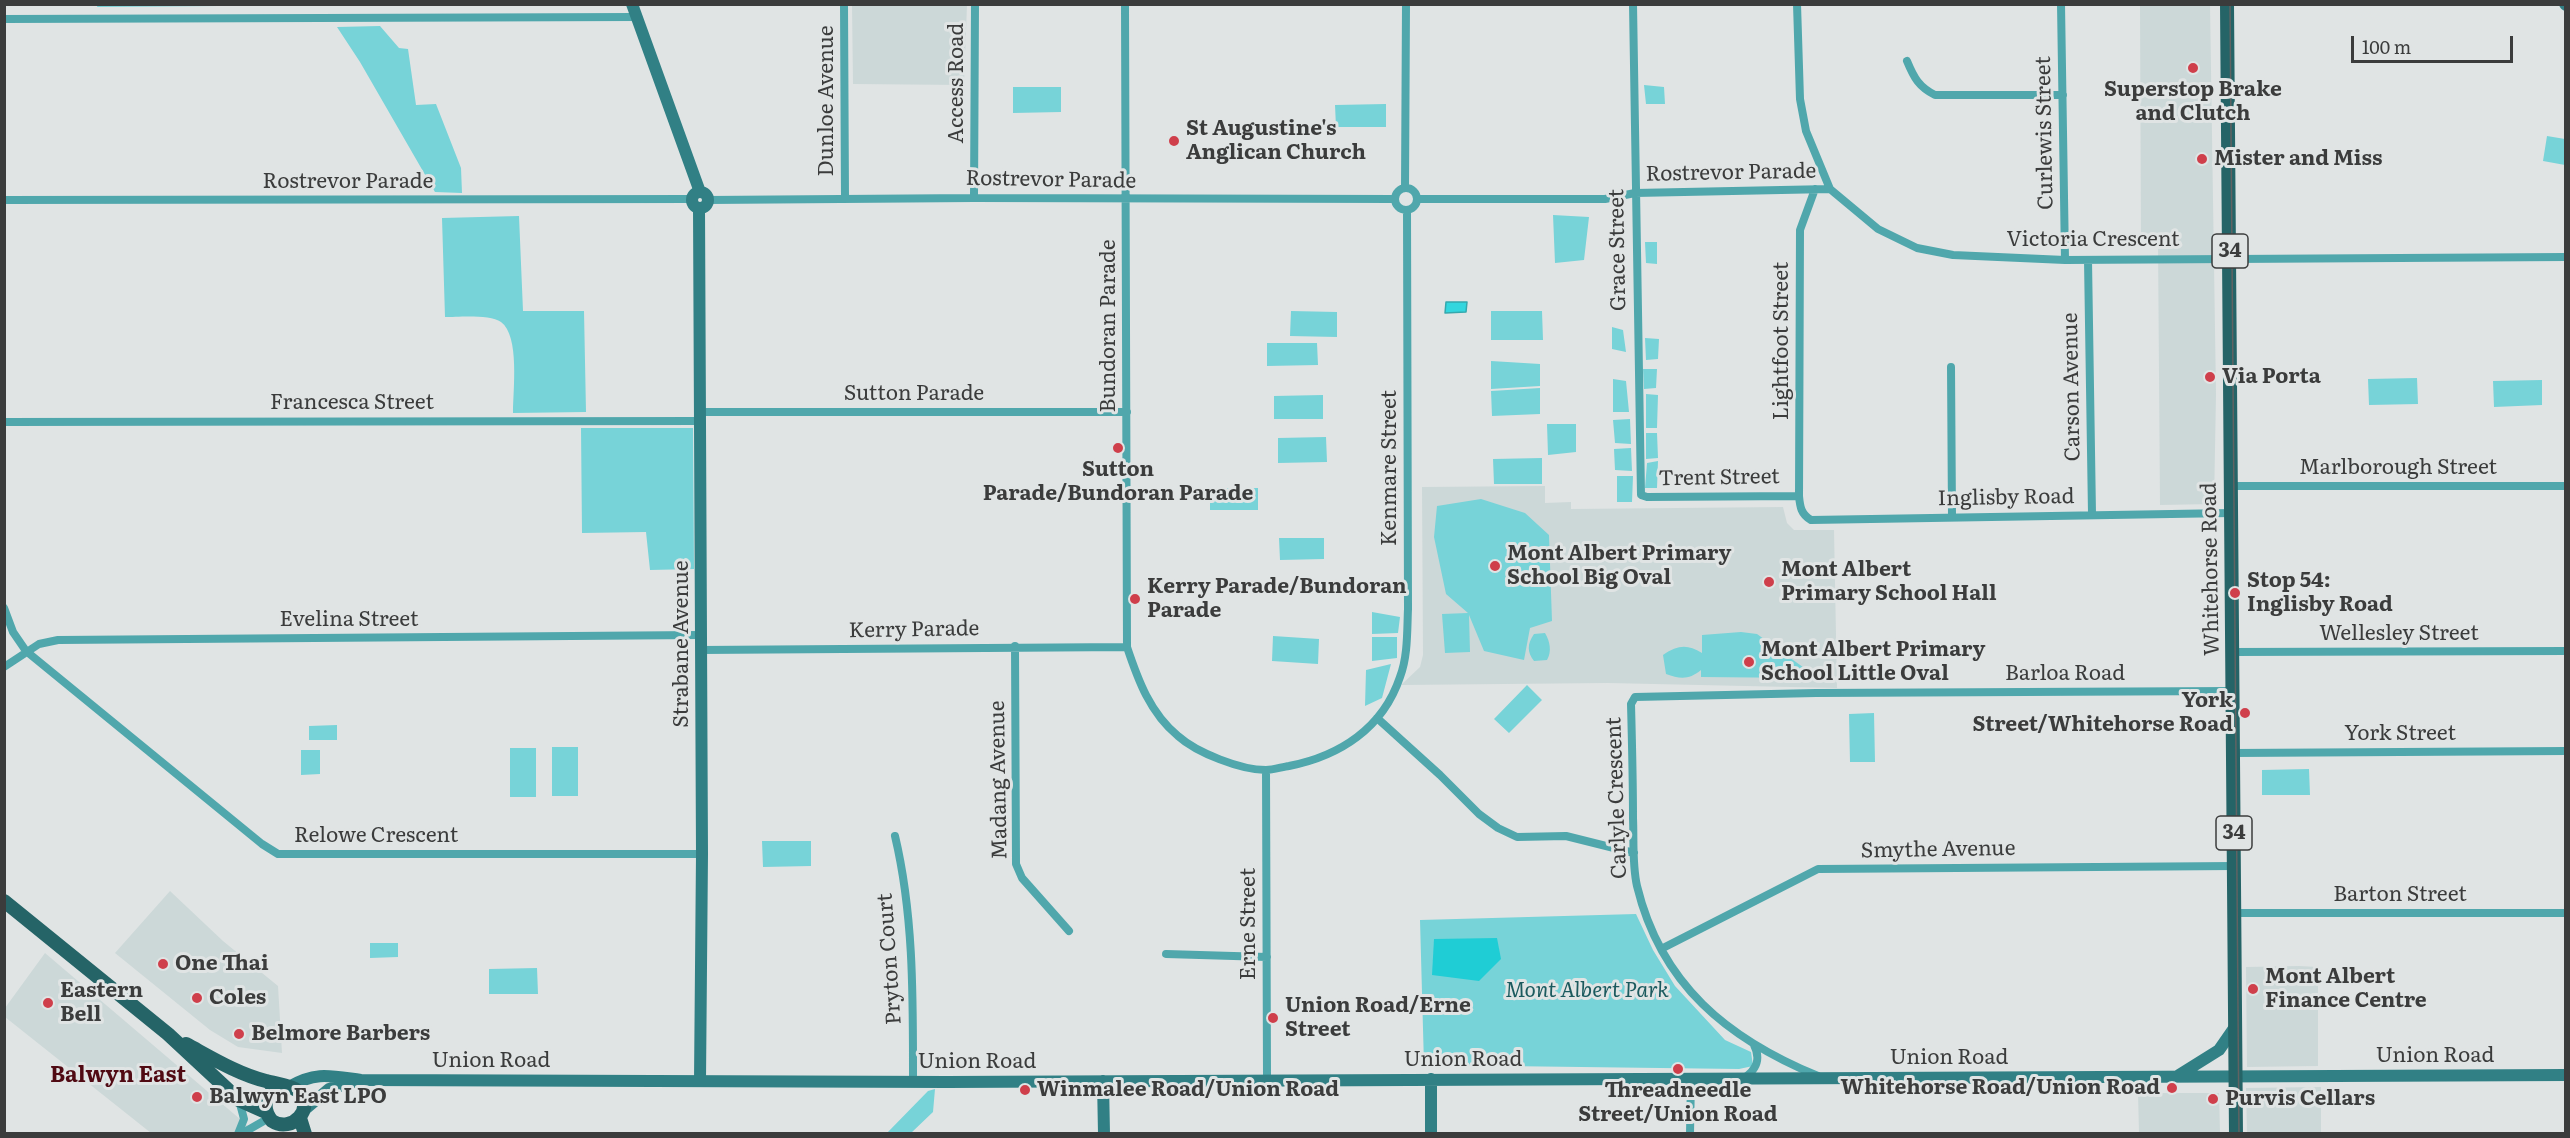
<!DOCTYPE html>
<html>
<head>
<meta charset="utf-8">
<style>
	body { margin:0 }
	#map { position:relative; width:2570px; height:1138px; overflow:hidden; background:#e0e4e4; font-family:Literata,serif }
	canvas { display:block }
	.frame { position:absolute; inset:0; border:6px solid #3b3c3c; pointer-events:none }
	.scale { position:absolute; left:2351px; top:36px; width:162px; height:27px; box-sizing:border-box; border:3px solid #3b3c3c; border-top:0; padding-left:8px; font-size:18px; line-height:21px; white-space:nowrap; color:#3b3c3c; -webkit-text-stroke:4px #e0e4e4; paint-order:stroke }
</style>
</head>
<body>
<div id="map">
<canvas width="2570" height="1138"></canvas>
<div class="frame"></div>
<div class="scale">100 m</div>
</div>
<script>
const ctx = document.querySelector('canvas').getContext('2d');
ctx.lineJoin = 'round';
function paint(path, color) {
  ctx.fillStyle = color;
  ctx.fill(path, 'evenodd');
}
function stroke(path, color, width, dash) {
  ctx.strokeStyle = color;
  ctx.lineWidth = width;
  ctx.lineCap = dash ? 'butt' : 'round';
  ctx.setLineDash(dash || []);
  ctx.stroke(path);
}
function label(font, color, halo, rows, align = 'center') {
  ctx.font = font + ' Literata,serif';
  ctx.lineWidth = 6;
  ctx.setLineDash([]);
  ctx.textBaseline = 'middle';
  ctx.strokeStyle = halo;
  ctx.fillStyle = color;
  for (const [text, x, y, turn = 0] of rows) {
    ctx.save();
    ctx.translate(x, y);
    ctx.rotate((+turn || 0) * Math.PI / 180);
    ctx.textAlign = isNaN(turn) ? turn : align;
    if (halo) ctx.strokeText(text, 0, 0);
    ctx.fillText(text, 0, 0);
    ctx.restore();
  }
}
paint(new Path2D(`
	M 852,5 L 967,5 L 964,85 L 853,84 Z
	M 2140,5 L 2210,5 L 2216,394 L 2214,504 L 2160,505 L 2158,242 L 2141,243 Z
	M 1545,486 L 1545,503 L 1571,502 L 1571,509 L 1783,507 L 1787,523 L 1794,530 L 1834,530 L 1837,688 L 1608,683 L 1401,685 L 1420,667 L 1423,655 L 1422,487 Z
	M 170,891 L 223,941 L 278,986 L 282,1053 L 238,1047 L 210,1030 L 115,953 Z
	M 45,953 L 254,1131 L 252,1134 L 151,1133 L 5,1017 L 5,1008 Z
	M 2299,966 L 2318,967 L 2318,1066 L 2247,1067 L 2246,967 Z
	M 2321,1087 L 2321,1133 L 2247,1133 L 2246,1088 Z
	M 2138,1093 L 2219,1093 L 2220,1133 L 2139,1133 Z`), '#ccd8d8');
paint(new Path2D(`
	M 98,4 L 341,4 L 341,5 L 97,7 Z
	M 380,26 L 399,48 L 408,49 L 416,105 L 436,104 L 461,168 L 462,193 L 435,192 L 360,62 L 337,27 Z
	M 1644,85 L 1664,87 L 1665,104 L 1646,104 Z
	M 1013,87 L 1061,87 L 1061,112 L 1013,113 Z
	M 1386,104 L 1386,127 L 1336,127 L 1335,105 Z
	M 2547,136 L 2565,139 L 2565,165 L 2543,161 Z
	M 1553,215 L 1589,217 L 1584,260 L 1555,263 Z
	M 519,216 L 523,311 L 584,311 L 586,412 L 513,413 C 513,390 520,336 501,322 C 490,314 458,317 445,317 L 442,218 Z
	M 1645,242 L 1657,242 L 1657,264 L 1646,263 Z
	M 1291,311 L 1337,312 L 1337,337 L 1290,336 Z
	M 1491,311 L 1542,311 L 1543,340 L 1491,340 Z
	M 1612,327 L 1623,330 L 1626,352 L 1612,349 Z
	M 1645,338 L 1659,339 L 1658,359 L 1646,360 Z
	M 1267,343 L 1317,343 L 1318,365 L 1267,366 Z
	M 1491,361 L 1540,364 L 1540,386 L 1491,389 Z
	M 1643,369 L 1657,369 L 1656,388 L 1644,389 Z
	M 2417,378 L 2418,404 L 2369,405 L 2368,379 Z
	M 1613,379 L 1626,381 L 1629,412 L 1613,412 Z
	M 2542,380 L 2542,405 L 2494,407 L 2493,381 Z
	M 1540,388 L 1540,414 L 1492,416 L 1491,391 Z
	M 1646,394 L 1658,395 L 1657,428 L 1646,428 Z
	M 1323,395 L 1323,419 L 1274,419 L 1274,396 Z
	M 1630,419 L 1631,444 L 1615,443 L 1613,420 Z
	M 1547,424 L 1576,424 L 1576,452 L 1548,455 Z
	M 581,428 L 693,428 L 694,569 L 650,570 L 646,532 L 582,533 Z
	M 1646,433 L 1657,433 L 1658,458 L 1646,459 Z
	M 1326,437 L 1327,462 L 1278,463 L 1278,438 Z
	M 1631,448 L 1632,471 L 1615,470 L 1614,449 Z
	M 1542,458 L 1542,484 L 1494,484 L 1493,459 Z
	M 1658,461 L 1657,488 L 1645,488 L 1647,463 Z
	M 1617,476 L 1633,476 L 1632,502 L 1617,502 Z
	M 1210,488 L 1258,488 L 1258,510 L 1210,510 Z
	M 1481,499 L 1525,513 L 1549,535 L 1552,621 L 1530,628 L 1524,660 L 1484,651 L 1469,615 L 1470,652 L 1445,653 L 1442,614 L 1468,613 L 1446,594 L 1434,537 L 1437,506 Z
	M 1279,538 L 1324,538 L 1324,559 L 1280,560 Z
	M 1372,612 L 1400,617 L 1398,633 L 1372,634 Z
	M 1741,632 L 1757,634 L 1807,670 L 1810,678 L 1701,677 L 1701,670 C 1689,680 1680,679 1666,674 L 1663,655 C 1678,645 1687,644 1702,653 L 1702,635 Z
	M 1545,633 C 1550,641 1552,652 1547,660 L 1534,661 C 1527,652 1527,644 1534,634 Z
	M 1273,636 L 1319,639 L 1318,664 L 1272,661 Z
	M 1372,637 L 1397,637 L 1397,658 L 1372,661 Z
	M 1391,664 L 1382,698 L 1365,706 L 1366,670 Z
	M 1527,685 L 1542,700 L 1509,733 L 1494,719 Z
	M 1874,713 L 1875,762 L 1850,762 L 1849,714 Z
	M 337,725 L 337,740 L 309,740 L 309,726 Z
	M 552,747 L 578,747 L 578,796 L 552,796 Z
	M 510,748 L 536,748 L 536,797 L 510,797 Z
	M 301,750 L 320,750 L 320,774 L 301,775 Z
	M 2309,769 L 2310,795 L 2262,795 L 2262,770 Z
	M 762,841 L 811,841 L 811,866 L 763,867 Z
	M 1636,914 L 1653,950 L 1675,986 L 1725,1040 L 1751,1052 L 1753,1066 L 1739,1069 L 1424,1065 L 1420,920 Z
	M 370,943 L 398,943 L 398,957 L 370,958 Z
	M 537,968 L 538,994 L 489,994 L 489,969 Z
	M 935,1089 L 933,1112 L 911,1133 L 887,1133 L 928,1091 Z`), '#77d3d8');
paint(new Path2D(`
	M 1497,938 L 1501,959 L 1479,981 L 1432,975 L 1434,939 Z`), '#1fcdd5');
const water = new Path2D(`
	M 1446,302 L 1467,302 L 1466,312 L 1445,313 Z`);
paint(water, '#33d6de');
stroke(water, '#35a8ad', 1.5);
stroke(new Path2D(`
	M 844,4 L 845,198
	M 1125,4 L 1127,647 C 1138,680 1150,713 1178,736 C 1197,753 1241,770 1266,770 C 1273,770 1282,767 1289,766 C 1340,756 1383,728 1400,677 C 1408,656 1407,631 1408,609 L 1407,211
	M 1633,4 L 1641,495 L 1647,497 L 1799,496
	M 1797,4 L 1800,99 L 1806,131 L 1830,189 L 1878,229 L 1917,248 L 1953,255 L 2065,260 L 2566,257
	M 2061,4 L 2065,260
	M 4,19 L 636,17
	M 1907,61 C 1914,78 1919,87 1935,95 L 2063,95
	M1395 199a11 11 0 1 1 22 0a11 11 0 1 1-22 0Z
	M 1405,188 L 1406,4
	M 1815,189 L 1800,230 L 1799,496 C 1800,507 1801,514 1811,520 L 2231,513
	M 974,198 L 975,4
	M 1417,199 L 1605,199 L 1635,193 L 1830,189
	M 4,200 L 692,199
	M 708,200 L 974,198 L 1394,199
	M 2088,260 L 2092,514
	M 1951,367 L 1952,517
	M 700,412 L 1127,412
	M 4,422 L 700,421
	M 2231,486 L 2566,486
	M 4,608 L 13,632 L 26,651 L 262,844 L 278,854 L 702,854
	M 1015,646 L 1016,864 L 1022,878 L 1069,931
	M 701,650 L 1127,647
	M 2232,652 L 2566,651
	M 4,667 L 39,644 L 58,640 L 700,635
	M 1377,718 L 1440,775 L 1479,814 L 1498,828 L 1517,837 L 1566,836 L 1634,853
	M 2234,753 L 2566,751
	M 1266,770 L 1267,1079
	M 895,836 C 914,916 913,1000 913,1082
	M 2235,913 L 2566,913
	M 1661,949 L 1818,869 L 2235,866
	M 1166,954 L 1267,957
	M 1818,1076 C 1728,1039 1661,985 1637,886 C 1632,864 1634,840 1633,818 C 1633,780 1632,742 1631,704 L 1635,697 L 1816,693 L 2233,691
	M 1744,1078 C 1757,1069 1761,1059 1754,1045
	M 238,1134 L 244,1119 L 239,1100
	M 241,1134 L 269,1118
	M 1690,1134 L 1691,1078`), '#50a7ac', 8);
stroke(new Path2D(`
	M 632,4 L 700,192
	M 2565,4 L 2566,5
	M692 200a8 8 0 1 1 16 0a8 8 0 1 1-16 0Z
	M 699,208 L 702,854 L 700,1080
	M 2179,1075 L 2219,1050 L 2235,1027
	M 1431,1079 L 1431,1134
	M 1103,1081 L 1104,1134
	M 289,1087 C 316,1071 331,1076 361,1080 L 947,1082 L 2566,1075
	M 303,1111 L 329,1089 L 354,1082`), '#318085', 12);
stroke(new Path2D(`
	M 2227,4 L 2236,1134
	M 4,901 L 168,1034 L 239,1100 L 266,1112
	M 186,1044 C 212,1058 238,1074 266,1081 C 276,1084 290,1085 298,1091 C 316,1108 292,1134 272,1121 C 260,1107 266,1090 283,1086
	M 300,1118 L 305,1134`), '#256467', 14);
stroke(new Path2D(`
	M 2230,4 L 2239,1134`), '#616363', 1.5);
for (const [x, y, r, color] of [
	[2193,68,6,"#cf3f4b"],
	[1174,141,6,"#cf3f4b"],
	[2202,159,6,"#cf3f4b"],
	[2210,377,6,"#cf3f4b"],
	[1118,448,6,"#cf3f4b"],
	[1495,566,6,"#cf3f4b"],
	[1769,582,6,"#cf3f4b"],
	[2235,593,6,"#cf3f4b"],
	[1135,599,6,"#cf3f4b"],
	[1749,662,6,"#cf3f4b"],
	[2245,713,6,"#cf3f4b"],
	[163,964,6,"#cf3f4b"],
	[2253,989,6,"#cf3f4b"],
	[197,998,6,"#cf3f4b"],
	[48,1003,6,"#cf3f4b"],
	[1273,1018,6,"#cf3f4b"],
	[239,1034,6,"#cf3f4b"],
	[1678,1069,6,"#cf3f4b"],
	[2172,1088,6,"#cf3f4b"],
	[1025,1090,6,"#cf3f4b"],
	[197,1097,6,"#cf3f4b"],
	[2213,1099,6,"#cf3f4b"]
]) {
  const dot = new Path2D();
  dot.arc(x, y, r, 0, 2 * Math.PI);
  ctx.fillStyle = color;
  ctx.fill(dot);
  stroke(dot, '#e0e4e4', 2);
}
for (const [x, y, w] of [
	[2230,251,36],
	[2234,833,36]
]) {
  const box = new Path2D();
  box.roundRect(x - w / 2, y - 17, w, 34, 4.5);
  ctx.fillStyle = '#e0e4e4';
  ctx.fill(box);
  stroke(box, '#3b3c3c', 1.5);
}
label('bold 20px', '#3b3c3c', null, [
	["34",2230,251],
	["34",2234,833]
]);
label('21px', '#3b3c3c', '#e0e4e4', [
	["Access Road",957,83,-90],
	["Dunloe Avenue",827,101,-90],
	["Curlewis Street",2045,133,-91],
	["Rostrevor Parade",1731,173,-1],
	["Rostrevor Parade",1051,180,1],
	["Rostrevor Parade",348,182],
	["Victoria Crescent",2093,240],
	["Grace Street",1618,250,-91],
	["Bundoran Parade",1109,326,-90],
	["Lightfoot Street",1782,341,-90],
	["Carson Avenue",2072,387,-91],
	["Sutton Parade",914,394],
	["Francesca Street",352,403],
	["Kenmare Street",1390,468,-90],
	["Marlborough Street",2398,468],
	["Trent Street",1719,478,-1],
	["Inglisby Road",2006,498,-1],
	["Whitehorse Road",2211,569,-91],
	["Evelina Street",349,620],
	["Kerry Parade",914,630,-1],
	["Wellesley Street",2399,634],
	["Strabane Avenue",682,644,-90],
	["Barloa Road",2065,674],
	["York Street",2400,734],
	["Madang Avenue",999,780,-91],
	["Carlyle Crescent",1617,798,-92],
	["Relowe Crescent",376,836],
	["Smythe Avenue",1938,850,-1],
	["Barton Street",2400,895],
	["Erne Street",1249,924,-90],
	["Pryton Court",890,959,-94],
	["Union Road",2435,1056],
	["Union Road",1949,1058],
	["Union Road",1463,1060],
	["Union Road",491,1061],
	["Union Road",977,1062]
]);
label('bold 21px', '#3b3c3c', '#e0e4e4', [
	["Superstop Brake",2193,90,"center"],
	["and Clutch",2193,114,"center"],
	["St Augustine's",1186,129],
	["Anglican Church",1186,153],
	["Mister and Miss",2214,159],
	["Via Porta",2222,377],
	["Sutton",1118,470,"center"],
	["Parade/Bundoran Parade",1118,494,"center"],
	["Mont Albert Primary",1507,554],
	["School Big Oval",1507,578],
	["Mont Albert",1781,570],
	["Primary School Hall",1781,594],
	["Stop 54:",2247,581],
	["Inglisby Road",2247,605],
	["Kerry Parade/Bundoran",1147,587],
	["Parade",1147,611],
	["Mont Albert Primary",1761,650],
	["School Little Oval",1761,674],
	["York",2233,701,"right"],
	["Street/Whitehorse Road",2233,725,"right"],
	["One Thai",175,964],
	["Mont Albert",2265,977],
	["Finance Centre",2265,1001],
	["Eastern",60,991],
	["Bell",60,1015],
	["Coles",209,998],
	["Union Road/Erne",1285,1006],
	["Street",1285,1030],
	["Belmore Barbers",251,1034],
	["Whitehorse Road/Union Road",2160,1088,"right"],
	["Winmalee Road/Union Road",1037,1090],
	["Threadneedle",1678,1091,"center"],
	["Street/Union Road",1678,1115,"center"],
	["Balwyn East LPO",209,1097],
	["Purvis Cellars",2225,1099]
], 'left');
label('italic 21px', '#1b5a5e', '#e0e4e4', [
	["Mont Albert Park",1587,991]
]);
label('bold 22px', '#500a13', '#e0e4e4', [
	["Balwyn East",118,1076]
]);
</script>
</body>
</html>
